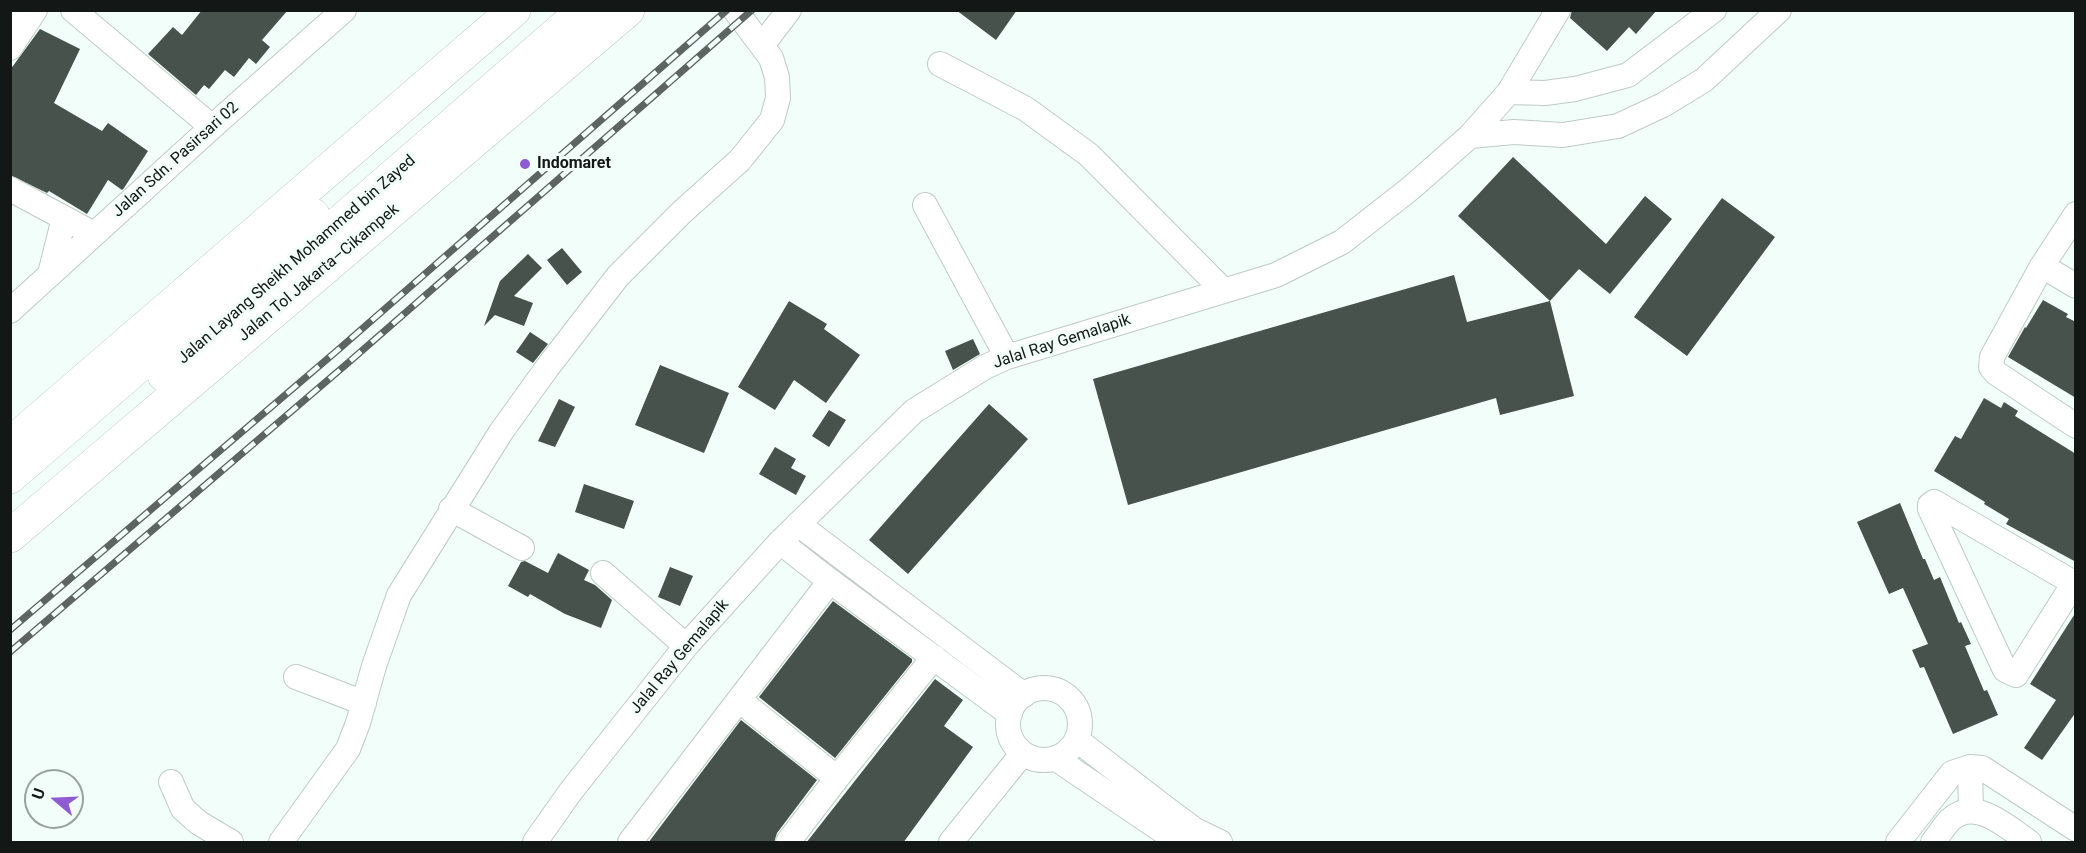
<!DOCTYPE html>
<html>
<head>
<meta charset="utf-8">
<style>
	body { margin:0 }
	#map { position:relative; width:2086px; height:853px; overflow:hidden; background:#f1fef9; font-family:Roboto,sans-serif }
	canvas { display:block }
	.frame { position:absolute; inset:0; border:12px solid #131715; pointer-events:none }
	.north { position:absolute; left:24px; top:769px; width:60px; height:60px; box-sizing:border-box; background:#f1fef9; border:2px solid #98a29e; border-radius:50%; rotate:289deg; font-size:16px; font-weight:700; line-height:24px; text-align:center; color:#131715 }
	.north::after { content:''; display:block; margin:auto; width:21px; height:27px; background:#8e5bd3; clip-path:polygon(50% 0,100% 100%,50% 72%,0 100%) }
</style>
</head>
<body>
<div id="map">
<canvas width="2086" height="853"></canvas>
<div class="frame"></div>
<div class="north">U</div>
</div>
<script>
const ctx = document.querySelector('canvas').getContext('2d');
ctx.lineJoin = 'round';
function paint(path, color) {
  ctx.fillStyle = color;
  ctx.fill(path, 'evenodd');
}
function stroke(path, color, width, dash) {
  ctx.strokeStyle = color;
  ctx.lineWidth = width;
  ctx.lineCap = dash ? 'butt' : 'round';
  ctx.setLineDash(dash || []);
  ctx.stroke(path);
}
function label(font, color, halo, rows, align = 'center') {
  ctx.font = font + ' Roboto,sans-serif';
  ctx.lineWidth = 6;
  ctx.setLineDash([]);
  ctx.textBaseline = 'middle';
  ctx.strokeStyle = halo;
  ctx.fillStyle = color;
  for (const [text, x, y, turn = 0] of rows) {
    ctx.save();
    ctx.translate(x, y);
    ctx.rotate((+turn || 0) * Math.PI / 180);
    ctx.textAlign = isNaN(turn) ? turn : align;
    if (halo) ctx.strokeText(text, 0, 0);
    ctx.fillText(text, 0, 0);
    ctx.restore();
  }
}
paint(new Path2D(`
	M 202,10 L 288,10 L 262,40 L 270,47 L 256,64 L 249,58 L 234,77 L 225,70 L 209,89 L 204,85 L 196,95 L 148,54 L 173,27 L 182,35 Z
	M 956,10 L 1017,10 L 996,40 Z
	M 1572,10 L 1657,10 L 1636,34 L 1629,27 L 1607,51 L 1570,18 Z
	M 40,29 L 80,49 L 54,103 L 102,131 L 108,123 L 148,151 L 124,188 L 122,190 L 108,180 L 87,214 L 49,191 L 47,193 L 10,175 L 10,70 Z
	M 1513,157 L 1606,244 L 1645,196 L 1672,219 L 1610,294 L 1579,269 L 1550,301 L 1458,216 Z
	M 1722,198 L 1775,237 L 1687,356 L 1634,317 Z
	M 562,248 L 582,272 L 567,285 L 547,260 Z
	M 528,254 L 542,268 L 514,296 L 533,303 L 524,326 L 495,315 L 484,326 L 500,281 Z
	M 1454,275 L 1467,322 L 1550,301 L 1574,396 L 1500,415 L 1496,398 L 1128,505 L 1093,379 Z
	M 2043,300 L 2068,314 L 2066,317 L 2076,322 L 2076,398 L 2008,357 L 2025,327 L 2026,328 Z
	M 789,301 L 827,324 L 824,329 L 860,355 L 826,403 L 794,380 L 775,410 L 738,387 Z
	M 530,332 L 548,344 L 533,363 L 516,352 Z
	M 973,339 L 980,354 L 953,370 L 945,351 Z
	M 660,365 L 729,393 L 704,453 L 635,425 Z
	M 1984,398 L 2001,408 L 2004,402 L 2018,411 L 2015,416 L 2076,454 L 2076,562 L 2006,524 L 2009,519 L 1984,504 L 1985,502 L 1934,471 L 1955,436 L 1961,439 Z
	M 559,399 L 575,407 L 555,447 L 538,441 Z
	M 989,404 L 1028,439 L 908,574 L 869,540 Z
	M 829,410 L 846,420 L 829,447 L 812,436 Z
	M 775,447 L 796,459 L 791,468 L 806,476 L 796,495 L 759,474 Z
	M 584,484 L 634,501 L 624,529 L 575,512 Z
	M 1900,503 L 1923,559 L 1925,559 L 1934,580 L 1940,577 L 1959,623 L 1961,622 L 1971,644 L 1965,646 L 1984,691 L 1987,690 L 1998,715 L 1953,734 L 1924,667 L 1920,668 L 1912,650 L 1928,644 L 1903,588 L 1889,594 L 1857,522 Z
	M 558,553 L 589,570 L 584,580 L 595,585 L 612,600 L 601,628 L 565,614 L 530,594 L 528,597 L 508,586 L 521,562 L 525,561 L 548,573 Z
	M 670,567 L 693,576 L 680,606 L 658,597 Z
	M 833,601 L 912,659 L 912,662 L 835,758 L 759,697 Z
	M 2076,612 L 2076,712 L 2042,760 L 2024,748 L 2056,700 L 2030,684 Z
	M 935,679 L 963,700 L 944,726 L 973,747 L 903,843 L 806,843 Z
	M 741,720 L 817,780 L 777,833 L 774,843 L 648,843 Z`), '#47524d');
const minor = new Path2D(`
	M 73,10 L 212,127
	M 10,13 L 27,22 L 35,10
	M 763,44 L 789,10
	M 10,48 L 27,22
	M 940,64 L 1026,109 L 1089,155 L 1224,291
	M 1509,92 L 1545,93 L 1575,89 L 1628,75 L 1714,10
	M 1470,136 L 1514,132 L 1563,135 L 1618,126 L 1663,105 L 1704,80 L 1779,10
	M 10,189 L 94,234
	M 925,205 L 1007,357
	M 2076,214 L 2042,266 L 1992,357 L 1991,367 L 1996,373 L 2076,426
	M 2042,266 L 2076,286
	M 50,274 L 64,218
	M 10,311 L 212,127 L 344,10
	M 451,509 L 522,548
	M 798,524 L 1024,695
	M 780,542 L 830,581 L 1010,714
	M 603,573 L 686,646
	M 2074,583 L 2016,675 L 2005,670 L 1930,509 L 1930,505 L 1934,502 L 2074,583 L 2076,584
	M 296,677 L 364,703
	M1008 724a36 36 0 1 1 72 0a36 36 0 1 1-72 0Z
	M 739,700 L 837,778
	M 1077,740 L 1168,810 L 1195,830 L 1220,842
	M 1055,758 L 1179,842
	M 1970,767 L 1971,810
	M 171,782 L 183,809 L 199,823 L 231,842
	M 281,842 L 348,749 L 358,723 L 374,666 L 399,595 L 501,432 L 547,368 L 618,276 L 682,212 L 740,160 L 772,120 L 778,98 L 777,77 L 771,58 L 735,10
	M 535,842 L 571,791 L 686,646 L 780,542 L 914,411 L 985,367 L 1007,357 L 1276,275 L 1342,242 L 1411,188 L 1470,136 L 1509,92 L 1558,10
	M 630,842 L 830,581
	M 788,842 L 837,778 L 934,657
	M 951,842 L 1023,753
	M 1898,842 L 1952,773 L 1970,767 L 1982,768 L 2076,829
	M 1933,842 C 1939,835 1944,826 1950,820 C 1975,796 2008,828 2029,842`);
const highway = new Path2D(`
	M 164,375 L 584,10
	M 10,444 L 514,10
	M 10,477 L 313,215
	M 10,536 L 628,10`);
stroke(minor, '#becbc5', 26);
stroke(highway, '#becbc5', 34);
stroke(minor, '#fff', 24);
stroke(highway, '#fff', 33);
const rail = new Path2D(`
	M 10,630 L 339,349 L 727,10
	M 10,652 L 349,362 L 752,10`);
stroke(rail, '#5d6461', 7);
stroke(rail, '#f1fef9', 4.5, [14]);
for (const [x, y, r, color] of [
	[525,164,6,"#8e5bd3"]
]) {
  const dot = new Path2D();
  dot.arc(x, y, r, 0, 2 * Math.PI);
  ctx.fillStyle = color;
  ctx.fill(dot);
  stroke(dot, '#f1fef9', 2);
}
label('16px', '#131715', '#f1fef9', [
	["Jalan Sdn. Pasirsari 02",176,160,-42],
	["Jalan Layang Sheikh Mohammed bin Zayed",297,260,-41],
	["Jalan Tol Jakarta–Cikampek",319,273,-40],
	["Jalal Ray Gemalapik",1062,342,-18],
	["Jalal Ray Gemalapik",680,657,-50]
]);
label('bold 16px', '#131715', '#f1fef9', [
	["Indomaret",537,164]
], 'left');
</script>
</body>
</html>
